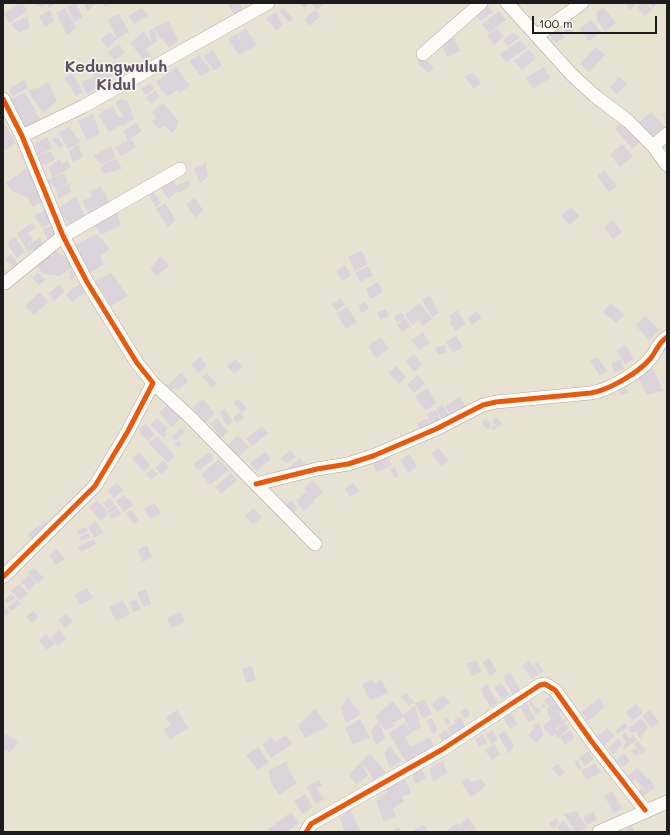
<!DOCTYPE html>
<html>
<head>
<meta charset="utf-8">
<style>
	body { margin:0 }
	#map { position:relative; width:670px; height:835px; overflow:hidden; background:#e8e2d3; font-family:Mali,sans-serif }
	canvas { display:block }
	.frame { position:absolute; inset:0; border:4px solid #1c1c1c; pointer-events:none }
	.scale { position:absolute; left:532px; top:16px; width:125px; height:18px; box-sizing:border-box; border:2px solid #1c1c1c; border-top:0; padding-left:5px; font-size:12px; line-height:14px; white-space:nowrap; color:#1c1c1c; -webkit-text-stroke:3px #f7f3e8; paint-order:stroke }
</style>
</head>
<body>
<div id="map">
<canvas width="670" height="835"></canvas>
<div class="frame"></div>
<div class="scale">100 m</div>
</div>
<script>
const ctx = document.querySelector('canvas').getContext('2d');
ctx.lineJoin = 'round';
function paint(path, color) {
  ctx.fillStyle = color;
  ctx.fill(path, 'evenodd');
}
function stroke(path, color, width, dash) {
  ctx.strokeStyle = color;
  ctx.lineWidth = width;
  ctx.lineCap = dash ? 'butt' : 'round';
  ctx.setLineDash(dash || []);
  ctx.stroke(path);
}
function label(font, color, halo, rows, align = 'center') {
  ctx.font = font + ' Mali,sans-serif';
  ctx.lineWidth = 3.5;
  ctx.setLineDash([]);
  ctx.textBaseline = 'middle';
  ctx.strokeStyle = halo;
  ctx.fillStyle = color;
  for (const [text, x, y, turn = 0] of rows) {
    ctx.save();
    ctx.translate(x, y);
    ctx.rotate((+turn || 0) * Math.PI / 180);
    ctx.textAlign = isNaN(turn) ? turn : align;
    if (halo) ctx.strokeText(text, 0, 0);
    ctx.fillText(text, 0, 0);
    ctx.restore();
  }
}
paint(new Path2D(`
	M 20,3 L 23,3 L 27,11 L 9,23 L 4,13 Z
	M 33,3 L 57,3 L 48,8 L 47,4 L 42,7 Z
	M 76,3 L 83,18 L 74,22 L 67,7 Z
	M 83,3 L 97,3 L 88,11 Z
	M 103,3 L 111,3 L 104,7 Z
	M 227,3 L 239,3 L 244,11 L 235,16 Z
	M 299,3 L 310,3 L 304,8 Z
	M 311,3 L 325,3 L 317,10 Z
	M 486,3 L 493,12 L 480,21 L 474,13 Z
	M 624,3 L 637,3 L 630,10 Z
	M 642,3 L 646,3 L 652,10 L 645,16 L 637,7 Z
	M 648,3 L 658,3 L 653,8 Z
	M 283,7 L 293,19 L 289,22 L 279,11 Z
	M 603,7 L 616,23 L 605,31 L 597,20 L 597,12 Z
	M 65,8 L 77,28 L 67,35 L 56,13 Z
	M 142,8 L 148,16 L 134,24 L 128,16 Z
	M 50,10 L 54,22 L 45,27 L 39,16 Z
	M 315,10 L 321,16 L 309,26 L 304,19 Z
	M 499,11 L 506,20 L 489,33 L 482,24 Z
	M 276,12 L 283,25 L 276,31 L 266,18 Z
	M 119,14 L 129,32 L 117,39 L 108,48 L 101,39 L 110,32 L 117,39 L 108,19 Z
	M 27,16 L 30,27 L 19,33 L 11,24 Z
	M 591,20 L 601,32 L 589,41 L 579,29 Z
	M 169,21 L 178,41 L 169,48 L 163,39 L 160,39 L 154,28 L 158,41 L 152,44 L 149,32 L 154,28 Z
	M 567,22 L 574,31 L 568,36 L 561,27 Z
	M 246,28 L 257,45 L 239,55 L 228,39 L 236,34 L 245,46 L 238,34 Z
	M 497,28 L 504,36 L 494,45 L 487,36 Z
	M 559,29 L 565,37 L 556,43 L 550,36 Z
	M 144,31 L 152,44 L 146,49 L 151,55 L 143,59 L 130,43 Z
	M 514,32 L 519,38 L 508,46 L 503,40 Z
	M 454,38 L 460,51 L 447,57 L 441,44 Z
	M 521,40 L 527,48 L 506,62 L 500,54 Z
	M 119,44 L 125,53 L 114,60 L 108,52 Z
	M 596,47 L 605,55 L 589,72 L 580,64 Z
	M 529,49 L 536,58 L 522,70 L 514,61 Z
	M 213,50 L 222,65 L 214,71 L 203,56 Z
	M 199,55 L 211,70 L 201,76 L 189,61 Z
	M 422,57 L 434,67 L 429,73 L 417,63 Z
	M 101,61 L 105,68 L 116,61 L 121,71 L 87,94 L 81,82 L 95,76 L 89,64 Z
	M 176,67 L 190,86 L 179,93 L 177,90 L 167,97 L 156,82 Z
	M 544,67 L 550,78 L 533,89 L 526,78 Z
	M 473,72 L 481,83 L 474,89 L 465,77 Z
	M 72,73 L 83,92 L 76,96 L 64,78 Z
	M 619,77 L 627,84 L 617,94 L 610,87 Z
	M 24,80 L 28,88 L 12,97 L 9,89 Z
	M 48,82 L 57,101 L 43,113 L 27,90 L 38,88 Z
	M 150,83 L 154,89 L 146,95 L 141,89 Z
	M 155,90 L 160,97 L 151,104 L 146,98 Z
	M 25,92 L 42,123 L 26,131 L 9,100 Z
	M 122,98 L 124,101 L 127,99 L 134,119 L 124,126 L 121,125 L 109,132 L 98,114 L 103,112 L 104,109 L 106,110 L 113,106 L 119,118 L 123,116 L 115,103 Z
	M 163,103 L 178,121 L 176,129 L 172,133 L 165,126 L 159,129 L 152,121 L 156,118 L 151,112 Z
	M 667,111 L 667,122 L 662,115 Z
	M 651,112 L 667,129 L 655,139 L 647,130 L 643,131 L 637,124 Z
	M 93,114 L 100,134 L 87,140 L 78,121 Z
	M 623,121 L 640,142 L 632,149 L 615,128 Z
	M 3,122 L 16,143 L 3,151 Z
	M 136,123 L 142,131 L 131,138 L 136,147 L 121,156 L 115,147 L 128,140 L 123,131 Z
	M 69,127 L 80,142 L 68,149 L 58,132 Z
	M 47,137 L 52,148 L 38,156 L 35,143 Z
	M 58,137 L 63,146 L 59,148 L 52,139 Z
	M 667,141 L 667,151 L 662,144 Z
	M 78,144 L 83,157 L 73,162 L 69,151 Z
	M 622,144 L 633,156 L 620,167 L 610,155 Z
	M 111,146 L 115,157 L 102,165 L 93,156 Z
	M 51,151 L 55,160 L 43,166 L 38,156 Z
	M 116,158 L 122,169 L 103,174 L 100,167 Z
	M 60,159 L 61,163 L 68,160 L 71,167 L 53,177 L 48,167 Z
	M 206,163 L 208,177 L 200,183 L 194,169 Z
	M 27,168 L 45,199 L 33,207 L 27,197 L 12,191 L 6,183 Z
	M 604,170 L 617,186 L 609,192 L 597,176 Z
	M 64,173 L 68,182 L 56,189 L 70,183 L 71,192 L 58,199 L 56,189 L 52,184 L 47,187 L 45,181 Z
	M 173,178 L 176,186 L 188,180 L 191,186 L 179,193 L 178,191 L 168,199 L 160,186 Z
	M 101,186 L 110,204 L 89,214 L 82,201 L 92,197 L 89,192 Z
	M 153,191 L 161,203 L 156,207 L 148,195 Z
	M 76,197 L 85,216 L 70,226 L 58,208 Z
	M 195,198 L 203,210 L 195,218 L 186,204 Z
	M 165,203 L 176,220 L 168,227 L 156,209 Z
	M 571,207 L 580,216 L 570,225 L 561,215 Z
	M 45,210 L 51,223 L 42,228 L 34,216 Z
	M 117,213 L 121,225 L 101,235 L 94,224 Z
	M 613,220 L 622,232 L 613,239 L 604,227 Z
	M 31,223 L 36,227 L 28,233 L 33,240 L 27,245 L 28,244 L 32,250 L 28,252 L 17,234 Z
	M 53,225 L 57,235 L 49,241 L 42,229 Z
	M 97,234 L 110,249 L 100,256 L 104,264 L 90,273 L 73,246 Z
	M 15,237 L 25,252 L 17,258 L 9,247 L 8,242 Z
	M 40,238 L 44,247 L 33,252 L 29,244 Z
	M 361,250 L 368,264 L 355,271 L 348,257 Z
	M 56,251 L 73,260 L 71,268 L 60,276 L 44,274 L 36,266 Z
	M 11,254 L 20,266 L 15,271 L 5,259 Z
	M 161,256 L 169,266 L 156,276 L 150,269 Z
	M 345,265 L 351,276 L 342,281 L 336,270 Z
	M 368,266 L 373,275 L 360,282 L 355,273 Z
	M 3,268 L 8,273 L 3,278 Z
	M 71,270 L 76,276 L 71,281 L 68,277 L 71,275 L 69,273 Z
	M 38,273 L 45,280 L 39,285 L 32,278 Z
	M 111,273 L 128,296 L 111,306 L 95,281 Z
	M 378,282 L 383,292 L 371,299 L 366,289 Z
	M 81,283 L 87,291 L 72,302 L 66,294 Z
	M 60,284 L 64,292 L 54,301 L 48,294 Z
	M 40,292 L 48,302 L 34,315 L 25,306 Z
	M 430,296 L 439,313 L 432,317 L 422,300 Z
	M 341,298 L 345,305 L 336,311 L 332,304 Z
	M 365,302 L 369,308 L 362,313 L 358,306 Z
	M 420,303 L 432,319 L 423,326 L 419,320 L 412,325 L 405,314 Z
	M 611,303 L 624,315 L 616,323 L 603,312 Z
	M 347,307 L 357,322 L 346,329 L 336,313 Z
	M 386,309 L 389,316 L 381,320 L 377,313 Z
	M 457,310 L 466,324 L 456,331 L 449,322 L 452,320 L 449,316 Z
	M 477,311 L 482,318 L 472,325 L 468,318 Z
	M 402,312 L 405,318 L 397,322 L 394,316 Z
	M 645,315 L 659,330 L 649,340 L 635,325 Z
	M 406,318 L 411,327 L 402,332 L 397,324 Z
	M 423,332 L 430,343 L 419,350 L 411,340 Z
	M 456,336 L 463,347 L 453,353 L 446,342 Z
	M 381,337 L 389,349 L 376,358 L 368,346 Z
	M 445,345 L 447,352 L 438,355 L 435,348 Z
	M 626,345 L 634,359 L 625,364 L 616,350 Z
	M 414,354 L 422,365 L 414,372 L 406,361 Z
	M 200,357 L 207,366 L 198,373 L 191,364 Z
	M 597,357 L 607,371 L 600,376 L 590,361 Z
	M 236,359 L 243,367 L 234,374 L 227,366 Z
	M 621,359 L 624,369 L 614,372 L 611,363 Z
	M 396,366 L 406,377 L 399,384 L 389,373 Z
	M 653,368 L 662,389 L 666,390 L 647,395 L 637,376 Z
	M 181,373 L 188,381 L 178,390 L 175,387 L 171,390 L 167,385 Z
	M 207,373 L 217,384 L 212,388 L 202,377 Z
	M 418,375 L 425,384 L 414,393 L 407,384 Z
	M 624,386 L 629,392 L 621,395 L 618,388 Z
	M 427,388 L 437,403 L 425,411 L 415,396 Z
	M 460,397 L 467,409 L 452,418 L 445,406 Z
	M 203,399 L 215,414 L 205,423 L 192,407 Z
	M 238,399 L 247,409 L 242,413 L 233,403 Z
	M 170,403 L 182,418 L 171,427 L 159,412 Z
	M 443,405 L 449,416 L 442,420 L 436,408 Z
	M 225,408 L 233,422 L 227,426 L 219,412 Z
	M 436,410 L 441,422 L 432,425 L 427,414 Z
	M 240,412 L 244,417 L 237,423 L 233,418 Z
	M 496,417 L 502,424 L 497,427 L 492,421 Z
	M 157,418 L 167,428 L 165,431 L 168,434 L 164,438 L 150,425 Z
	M 217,418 L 228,432 L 217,441 L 214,436 L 217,433 L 210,424 Z
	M 428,418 L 431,425 L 420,430 L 417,423 Z
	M 486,419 L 492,426 L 488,430 L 481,423 Z
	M 145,423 L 155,435 L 148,441 L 138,430 Z
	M 494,425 L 497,428 L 493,431 L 491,428 Z
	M 262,426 L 268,433 L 252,446 L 246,439 Z
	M 181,428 L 185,432 L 175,441 L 171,437 Z
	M 238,435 L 249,447 L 237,458 L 226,447 Z
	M 157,436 L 175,456 L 168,463 L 149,443 Z
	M 179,440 L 182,445 L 178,448 L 174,444 Z
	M 438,448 L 449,461 L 441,466 L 431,454 Z
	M 291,450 L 296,457 L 286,464 L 281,458 Z
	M 139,452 L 151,466 L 144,472 L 132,458 Z
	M 209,452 L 214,459 L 198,471 L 193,464 Z
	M 265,452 L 271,459 L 257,471 L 250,463 Z
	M 410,454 L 417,467 L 408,473 L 400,460 Z
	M 388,456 L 392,466 L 376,472 L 373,462 Z
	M 300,458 L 305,464 L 293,475 L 288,468 Z
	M 219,459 L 229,470 L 210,485 L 201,474 Z
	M 163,460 L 169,467 L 161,474 L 155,468 Z
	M 395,467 L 399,476 L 394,478 L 390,469 Z
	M 152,468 L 158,474 L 151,480 L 146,474 Z
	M 231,473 L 237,480 L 221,494 L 215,487 Z
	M 313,480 L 323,492 L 313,500 L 304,488 Z
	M 117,483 L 123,490 L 114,498 L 107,491 Z
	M 353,483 L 359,491 L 350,497 L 345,489 Z
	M 306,492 L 314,502 L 304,511 L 296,501 Z
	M 124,495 L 133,505 L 124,512 L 116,501 Z
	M 110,498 L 114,504 L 107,509 L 103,503 Z
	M 97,500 L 109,514 L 101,521 L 89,507 Z
	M 291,501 L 298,508 L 290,515 L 283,508 Z
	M 155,503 L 161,514 L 150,519 L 144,508 Z
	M 115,505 L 117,508 L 110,514 L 107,510 Z
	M 254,508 L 262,517 L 253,525 L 245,516 Z
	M 118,509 L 121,514 L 112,519 L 109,515 Z
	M 131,510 L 139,520 L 134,524 L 126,514 Z
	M 45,521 L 51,528 L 33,542 L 28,534 Z
	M 96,521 L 103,533 L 94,538 L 88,526 Z
	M 86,527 L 88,531 L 79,535 L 77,531 Z
	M 89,533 L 91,538 L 81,541 L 79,537 Z
	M 94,539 L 96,544 L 81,552 L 78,547 Z
	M 147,545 L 152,557 L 143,562 L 137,550 Z
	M 57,549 L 65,559 L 56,565 L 49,555 Z
	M 34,568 L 44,578 L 38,584 L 28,573 Z
	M 29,575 L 36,583 L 29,590 L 21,582 Z
	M 19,584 L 28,594 L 20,600 L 11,591 Z
	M 87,588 L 93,598 L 80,605 L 74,595 Z
	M 146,589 L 151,604 L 143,607 L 137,593 Z
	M 11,594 L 15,598 L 7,604 L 4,600 Z
	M 17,599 L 21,604 L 12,611 L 8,607 Z
	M 137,599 L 141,609 L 133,612 L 129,602 Z
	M 123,600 L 130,614 L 116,621 L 109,607 Z
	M 3,605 L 10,612 L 6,616 L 3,613 Z
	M 33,611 L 39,617 L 32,623 L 26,617 Z
	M 180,612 L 185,622 L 171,628 L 167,618 Z
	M 66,614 L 73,622 L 65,628 L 58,620 Z
	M 59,630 L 66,639 L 58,646 L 51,637 Z
	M 46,634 L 55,643 L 47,650 L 39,640 Z
	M 489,658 L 497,672 L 490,676 L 482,662 Z
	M 476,660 L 482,671 L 472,676 L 466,664 Z
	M 529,661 L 539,673 L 532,679 L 522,666 Z
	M 537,662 L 544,671 L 541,674 L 534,664 Z
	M 252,666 L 256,680 L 246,683 L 242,669 Z
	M 510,673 L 521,691 L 513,695 L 503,677 Z
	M 372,679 L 375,684 L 381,679 L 388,693 L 370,700 L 362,684 Z
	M 501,683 L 510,695 L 502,700 L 494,688 Z
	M 487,684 L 498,703 L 491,708 L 480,689 Z
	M 406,693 L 414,702 L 409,706 L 401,697 Z
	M 443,695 L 450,703 L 437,712 L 431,704 Z
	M 550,695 L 555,700 L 549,706 L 555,701 L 563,710 L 551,720 L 549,716 L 547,709 L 549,706 L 544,701 Z
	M 348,697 L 361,714 L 346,723 L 341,708 Z
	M 599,698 L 605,707 L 588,721 L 581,712 Z
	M 424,699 L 432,714 L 423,719 L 415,703 Z
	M 531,700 L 536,708 L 538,707 L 541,711 L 536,714 L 528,702 Z
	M 393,701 L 403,715 L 415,705 L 421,727 L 411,733 L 404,717 L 392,723 L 394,726 L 385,730 L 375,716 Z
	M 527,703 L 535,719 L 528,722 L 520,707 Z
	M 543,703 L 546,707 L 543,708 L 540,706 Z
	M 636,704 L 643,713 L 632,721 L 626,712 Z
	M 466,708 L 470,715 L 465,719 L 460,712 Z
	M 315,709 L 328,726 L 305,738 L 298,725 Z
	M 177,710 L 188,728 L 170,739 L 164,729 L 171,725 L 166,717 Z
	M 650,710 L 659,722 L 651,728 L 642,716 Z
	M 511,713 L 518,725 L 510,729 L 503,718 Z
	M 559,714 L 563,720 L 568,720 L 555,729 L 558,732 L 557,729 L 565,723 L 569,728 L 558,738 L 555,734 L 551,737 L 543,726 Z
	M 448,717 L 450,723 L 447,726 L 444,719 Z
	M 461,717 L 467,732 L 452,738 L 448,727 L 455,724 L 454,720 Z
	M 432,718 L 437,729 L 437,732 L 433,734 L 426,720 Z
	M 641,718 L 648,727 L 640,739 L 636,731 L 632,733 L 628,729 Z
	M 360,719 L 370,737 L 353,745 L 345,728 Z
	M 379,722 L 385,738 L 376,745 L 371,731 Z
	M 405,723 L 411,733 L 405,737 L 411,747 L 430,737 L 434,746 L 407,763 L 389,733 Z
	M 539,723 L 543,734 L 537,743 L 528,736 L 534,728 L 533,725 Z
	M 625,723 L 628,727 L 618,734 L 615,731 Z
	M 608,728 L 615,736 L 604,745 L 597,736 Z
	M 446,730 L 451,737 L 443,742 L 438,735 Z
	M 493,730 L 498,740 L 491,744 L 486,734 Z
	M 570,730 L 575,738 L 565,745 L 560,737 Z
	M 505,731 L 514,746 L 509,754 L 498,735 Z
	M 625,732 L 630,738 L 626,742 L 621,736 Z
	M 5,734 L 18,741 L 10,753 L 3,749 L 3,738 Z
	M 286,735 L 292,744 L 271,758 L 262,744 L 271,737 L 275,742 Z
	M 483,735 L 487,742 L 479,747 L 475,739 Z
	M 633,735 L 637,740 L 624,749 L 622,747 Z
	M 618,738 L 623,744 L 613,754 L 608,748 Z
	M 638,741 L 646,750 L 641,754 L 634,744 Z
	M 494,745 L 500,755 L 492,760 L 485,750 Z
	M 390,746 L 401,761 L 390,768 L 384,752 Z
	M 258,747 L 269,762 L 258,770 L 246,755 Z
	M 635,748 L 640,753 L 636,756 L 631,751 Z
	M 588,751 L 594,759 L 585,766 L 579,758 Z
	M 370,753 L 386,773 L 374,780 L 362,762 L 368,776 L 356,784 L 349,775 Z
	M 624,753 L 630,761 L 623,767 L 616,760 Z
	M 443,760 L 447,773 L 433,782 L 430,769 Z
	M 577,760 L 582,768 L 579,770 L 574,762 Z
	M 287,761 L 289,771 L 297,783 L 279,795 L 271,782 L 269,770 Z
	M 558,763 L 565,773 L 559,777 L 552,768 Z
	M 595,763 L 601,772 L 587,780 L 581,771 Z
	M 420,766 L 426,778 L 415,784 L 412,771 Z
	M 637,768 L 648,779 L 649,778 L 655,788 L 642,797 L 637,792 L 641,788 L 646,793 L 640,784 L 635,779 L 631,783 L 626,778 Z
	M 467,778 L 471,782 L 481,779 L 486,786 L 471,797 L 461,782 Z
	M 405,779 L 411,793 L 402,797 L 404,801 L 393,809 L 396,816 L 384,822 L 376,801 L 387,792 L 385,786 L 396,780 L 397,784 Z
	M 319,780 L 322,785 L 317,788 L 324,799 L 316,804 L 306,787 Z
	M 612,791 L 622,808 L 614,813 L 604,796 Z
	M 305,794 L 313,807 L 302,814 L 294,801 Z
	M 350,809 L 360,830 L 361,832 L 345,832 L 340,818 Z
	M 576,811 L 587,827 L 579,832 L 575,832 L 564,814 Z
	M 291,812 L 299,823 L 287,832 L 272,832 L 267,830 Z
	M 593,812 L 597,819 L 587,825 L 583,817 Z
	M 468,817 L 473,824 L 463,832 L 444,832 L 458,823 L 459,826 Z
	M 556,818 L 560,823 L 553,829 L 549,823 Z
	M 564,821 L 572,832 L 560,832 L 557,827 Z
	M 473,824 L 477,832 L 465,832 Z
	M 424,825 L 428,832 L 415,832 L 413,830 Z
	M 632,826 L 635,832 L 625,832 L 624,831 Z
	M 398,827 L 401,832 L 392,832 Z`), '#ddd3db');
const minor = new Path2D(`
	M 507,3 L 572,75 L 595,96 L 628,121 L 653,146 L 667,165
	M 538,35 L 582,3
	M 423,54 L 481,3
	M 3,99 L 22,136 L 63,236 L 87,282 L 137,363 L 153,383 L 128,431 L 95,486 L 3,577
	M 22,136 L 84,106 L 268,3
	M 653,146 L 667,134
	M 5,283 L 63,236 L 180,169
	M 153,383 L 190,417 L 315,544
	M 256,484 L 317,469 L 348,464 L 373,456 L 436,429 L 483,405 L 496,402 L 591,393 C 609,390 638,373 650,359 C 657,351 657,344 667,337
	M 306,832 L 311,824 L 443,749 L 540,685 L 545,684 L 555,690 L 592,742 L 645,810
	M 599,832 L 667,802`);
stroke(minor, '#afaba2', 14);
stroke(minor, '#fcfbf8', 13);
stroke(new Path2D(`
	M 3,99 L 22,136 L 63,236 L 87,282 L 137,363 L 153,383 L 128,431 L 95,486 L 3,577
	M 256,484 L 317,469 L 348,464 L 373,456 L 436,429 L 483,405 L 496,402 L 591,393 C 609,390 638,373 650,359 C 657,351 657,344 667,337
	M 306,832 L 311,824 L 443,749 L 540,685 L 545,684 L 555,690 L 592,742 L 645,810`), '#e8590c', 5);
label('bold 16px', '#5c5069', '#f7f3e8', [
	["Kedungwuluh",116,67],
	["Kidul",116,85]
]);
</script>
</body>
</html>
